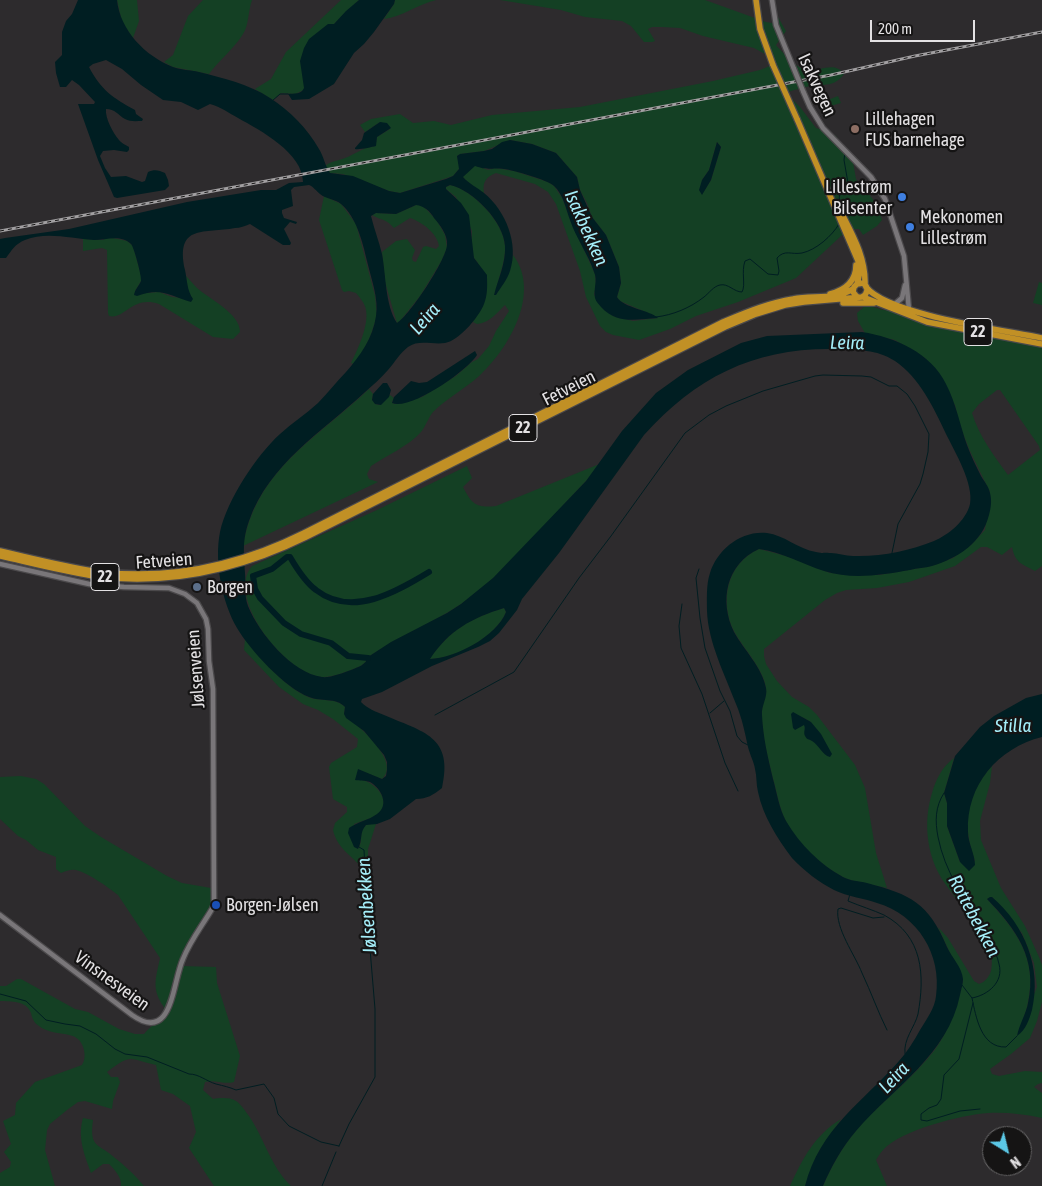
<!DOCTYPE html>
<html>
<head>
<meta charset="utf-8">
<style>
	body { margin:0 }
	#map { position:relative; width:1042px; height:1186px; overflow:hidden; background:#2d2b2d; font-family:"Asap Condensed",sans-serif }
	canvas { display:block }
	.north { position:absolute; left:982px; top:1126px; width:50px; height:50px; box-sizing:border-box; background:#151414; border:1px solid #676667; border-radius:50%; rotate:144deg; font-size:14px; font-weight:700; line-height:20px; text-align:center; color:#e3e1e3 }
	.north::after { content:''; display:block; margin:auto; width:18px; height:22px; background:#5bc8e6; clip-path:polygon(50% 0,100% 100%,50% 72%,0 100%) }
	.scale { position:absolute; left:870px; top:20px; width:105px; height:22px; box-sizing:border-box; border:2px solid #e3e1e3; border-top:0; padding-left:6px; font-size:15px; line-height:18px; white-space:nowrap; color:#e3e1e3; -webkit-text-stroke:4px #151414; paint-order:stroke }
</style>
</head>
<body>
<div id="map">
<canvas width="1042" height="1186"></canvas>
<div class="north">N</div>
<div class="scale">200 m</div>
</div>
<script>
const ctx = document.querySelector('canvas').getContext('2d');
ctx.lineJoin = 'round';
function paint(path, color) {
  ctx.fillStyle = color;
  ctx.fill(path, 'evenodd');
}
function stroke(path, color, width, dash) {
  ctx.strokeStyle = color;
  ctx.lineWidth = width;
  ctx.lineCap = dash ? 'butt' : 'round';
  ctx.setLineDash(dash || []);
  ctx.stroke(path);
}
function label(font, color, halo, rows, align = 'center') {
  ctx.font = font + ' "Asap Condensed",sans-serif';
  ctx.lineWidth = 4.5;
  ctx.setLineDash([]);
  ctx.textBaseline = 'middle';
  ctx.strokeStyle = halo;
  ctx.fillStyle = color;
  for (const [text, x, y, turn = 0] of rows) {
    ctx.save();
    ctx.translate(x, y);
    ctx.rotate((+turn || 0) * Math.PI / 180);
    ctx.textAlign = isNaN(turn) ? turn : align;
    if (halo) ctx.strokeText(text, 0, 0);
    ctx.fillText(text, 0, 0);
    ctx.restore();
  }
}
paint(new Path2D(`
	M 117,0 L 137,0 L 139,21 L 133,38 L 122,22 Z
	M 203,0 L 252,0 C 248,11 249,25 243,34 C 234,49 219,60 209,74 L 173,67 L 164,62 L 173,55 L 188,16 Z
	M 341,0 L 359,0 L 333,25 L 304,90 L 295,94 L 281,93 L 273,100 L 255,89 L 271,79 L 286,52 Z
	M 395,0 L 436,0 C 418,4 402,17 384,19 L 394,4 Z
	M 500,0 L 705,0 L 766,22 L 772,23 L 777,19 L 778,17 L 786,31 L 776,45 C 782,52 795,66 803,69 C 816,74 834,59 844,74 C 835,87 824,84 811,86 C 803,87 795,90 788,92 L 789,96 L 800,107 L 816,128 L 830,132 L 836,136 L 853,162 L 856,179 L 876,203 L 882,220 L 877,226 L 863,235 L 859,229 L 855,229 L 841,236 L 796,278 L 738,302 L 696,316 L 670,329 L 639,340 L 613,335 L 606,332 L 600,326 L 586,297 L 580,271 L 556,204 L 548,192 L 535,184 L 496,173 C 486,177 482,182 484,193 L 471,186 L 462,176 L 475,165 L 488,170 L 495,168 L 514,171 L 548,182 L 554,186 L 562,198 L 571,222 L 595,274 L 596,285 L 594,295 L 613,316 L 633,321 L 658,318 L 648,313 L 620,301 L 617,297 L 621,283 L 619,267 L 606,235 L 592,217 L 587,203 L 580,190 L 577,177 L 556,153 L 532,144 L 510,140 L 484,151 L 460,154 L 457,156 L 459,164 L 459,169 L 453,176 L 400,193 L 389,191 L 343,174 L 330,173 L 325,166 C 331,161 338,161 345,158 C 356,154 363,147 375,146 L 377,137 L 390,129 L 380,122 L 365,132 L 360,125 L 371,119 L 400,114 L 413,123 L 434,121 L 451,125 L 492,115 L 580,107 L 713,81 L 760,70 L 772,65 L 767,55 L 754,48 L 703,36 L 680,28 L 662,27 L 652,27 L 648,29 L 655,41 L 652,42 L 644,42 L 631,26 L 622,21 L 585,17 L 561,10 ZM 717,142 L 721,147 L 711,180 L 702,194 L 702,180 L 709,170 Z
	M 838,96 L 841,103 L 827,107 L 825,101 Z
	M 451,185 C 472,190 504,222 505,246 C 506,263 497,278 496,295 L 512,261 L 513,255 C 542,293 508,350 478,377 C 464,389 446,399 433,412 C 428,418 426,426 421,432 C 410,445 386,456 371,466 L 367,474 L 369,479 L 378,482 L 243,546 C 257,468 318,438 369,389 L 373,394 L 372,399 L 375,404 L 379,405 L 390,395 L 394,398 L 392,402 L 394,404 L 422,397 L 456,376 L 472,362 L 478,359 L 489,346 L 496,331 L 509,311 L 505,305 C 497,313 489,323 477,324 L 473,322 L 476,317 L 478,263 L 474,258 L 471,249 L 472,231 L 456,197 L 446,189 L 446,187 Z
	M 324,196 L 341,204 L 356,224 L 375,296 L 377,316 L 370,337 L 362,353 L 354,364 L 351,363 C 358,349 369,325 366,310 C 365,303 359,297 356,293 L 349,291 L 344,292 L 342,290 L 319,220 Z
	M 416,205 L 421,205 L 427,210 L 437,221 L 445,235 L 447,248 L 442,260 L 420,296 L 400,321 L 397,323 L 385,282 L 382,252 L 396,241 L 407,239 L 415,250 L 412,258 L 413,261 L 416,262 L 423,247 L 426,246 L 436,249 L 439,246 C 437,233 422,222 410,218 L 394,228 C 385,218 382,221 372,215 L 376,213 L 396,214 Z
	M 108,237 L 127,241 L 133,246 L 141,275 L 141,281 L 135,291 L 147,293 L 159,292 L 172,297 L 192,299 L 188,290 L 186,276 C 190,280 193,284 197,288 C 209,299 240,313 240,332 L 233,339 L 213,337 L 159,304 C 132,295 125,320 109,316 L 108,313 L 107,250 L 102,248 L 83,251 L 83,239 L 103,240 Z
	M 1039,282 L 1042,283 L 1042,305 L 1033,303 Z
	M 866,305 L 883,310 L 897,311 L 908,315 L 916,314 L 965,320 L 1042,338 L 1042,566 L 1035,571 C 1022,564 1015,563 1012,547 L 1002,555 L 987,547 L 981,547 L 955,566 L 909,582 L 877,588 L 846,590 L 837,593 L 825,600 L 764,649 L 764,656 L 766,664 L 777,681 L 792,697 L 809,707 L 817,715 L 855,765 L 865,788 L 876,853 L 887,888 C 878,886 849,881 843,877 C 819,864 793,841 783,815 C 778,802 776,788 772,775 C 769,760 764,745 763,730 C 762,722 761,712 763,704 C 764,699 767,694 766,689 C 765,671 744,649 735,633 C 719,603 726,564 759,549 L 790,557 L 830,573 L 879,575 L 931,566 L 953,558 L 971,545 L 985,530 L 990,492 L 970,451 L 960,426 L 955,405 L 925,358 L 895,340 L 865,333 L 858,321 L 857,313 ZM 997,390 L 1000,390 L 1039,446 L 1040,450 L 1008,475 C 994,456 979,436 972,413 L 979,404 ZM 802,717 L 811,722 L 814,742 L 805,731 L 806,727 Z
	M 597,465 L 598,466 L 586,481 C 546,522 508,572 461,604 C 431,624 398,638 368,657 C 366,665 358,667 351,670 C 343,673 332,677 324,677 C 289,678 224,598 252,566 L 377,510 L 467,466 L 472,478 L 463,487 C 472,505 477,508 496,506 Z
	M 504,608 L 506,612 C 496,637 455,659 429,659 C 452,629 468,619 504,608 Z
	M 245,639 C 263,660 282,685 308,697 C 320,702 335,697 345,707 L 344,714 C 356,724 402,761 382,779 L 358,770 L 362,780 C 376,783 394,803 377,815 C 370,819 361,821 354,824 L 358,849 C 365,839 356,831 369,823 L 376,824 L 368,849 L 368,865 L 366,868 L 362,868 C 351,855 337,848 333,830 L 335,823 L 347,812 L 347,807 L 333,799 L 329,767 L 331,763 L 357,747 L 358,739 L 333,719 L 318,710 L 303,704 L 279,687 L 244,650 Z
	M 954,758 L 944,793 L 947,803 L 947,826 L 960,862 L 975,861 C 962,824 965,796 992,766 L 990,783 L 980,821 L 981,840 L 1001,888 L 1025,926 L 1039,957 L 1042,965 L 1042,1002 L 1037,1021 L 1030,1038 L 1011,1054 L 990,1069 L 992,1074 L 999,1076 L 1025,1071 L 1042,1072 L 1042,1083 L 1038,1084 L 1034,1087 L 1042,1093 L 1042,1118 C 1025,1114 1005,1112 988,1113 C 961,1115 901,1130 883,1150 C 880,1153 878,1157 876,1160 L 887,1186 L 823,1186 C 834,1160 849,1136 869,1116 C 891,1095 915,1075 934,1051 C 951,1028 955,1007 963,981 L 938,927 L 948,938 L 974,981 L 979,984 C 985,982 989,977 991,971 C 1000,939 951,899 938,872 C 926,848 924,819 932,793 C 936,779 942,767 954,758 ZM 992,897 L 1022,933 L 1034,963 L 1037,987 L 1017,1035 C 1021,1024 1026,1014 1028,1002 C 1038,957 1015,930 987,899 Z
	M 21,776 L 36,779 L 44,784 L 85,826 L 101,837 L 167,876 L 182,883 L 211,888 L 215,907 C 206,919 177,953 181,966 L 216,967 L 217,983 L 240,1056 L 234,1082 C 224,1085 215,1079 205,1082 L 203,1090 L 213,1099 C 220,1098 229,1097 236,1101 C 241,1104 245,1111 249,1116 C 264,1138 271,1167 291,1186 L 214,1186 L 189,1148 L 196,1132 L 190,1106 L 173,1094 L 161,1090 L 156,1065 C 127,1059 133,1053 107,1072 L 111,1077 L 118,1077 L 120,1082 L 113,1101 L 112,1109 L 85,1101 L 78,1102 L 67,1110 L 50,1124 L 47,1130 L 45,1150 L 55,1186 L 0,1186 L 0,1173 L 10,1167 L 11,1162 L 4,1152 L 11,1144 L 3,1121 L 15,1115 L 16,1103 L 35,1082 L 82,1065 C 85,1060 85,1055 84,1050 C 79,1027 56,1039 39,1026 C 34,1023 32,1018 31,1013 C 26,1000 11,1002 0,1001 L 0,986 L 6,986 L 17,979 L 21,979 L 75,1009 L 88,1012 L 119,1029 L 135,1034 L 144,1034 C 151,1025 163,1019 164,1007 C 151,989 156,978 160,958 L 118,895 C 108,887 88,873 76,870 C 71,869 66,871 61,873 L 56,869 L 56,857 L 38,850 L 26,840 L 18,836 L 0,819 L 0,777 Z
	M 83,1118 L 93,1120 C 89,1149 99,1143 115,1158 C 125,1166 136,1176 144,1186 L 121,1186 C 122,1178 115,1170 109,1164 L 103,1164 L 91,1173 C 85,1156 77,1138 83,1118 Z
	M 841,1119 L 819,1151 L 805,1186 L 790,1186 C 803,1158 814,1136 841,1119 Z`), '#144024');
paint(new Path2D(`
	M 78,0 L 117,0 C 120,30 145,56 173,67 C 181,70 190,70 199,72 C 223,78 249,84 270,98 C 290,111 307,128 319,149 C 324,157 325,166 330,173 L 353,176 L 389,191 L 400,193 L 446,179 L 453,176 L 459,169 L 457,156 L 460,154 L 484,151 L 492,149 L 502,142 L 510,140 L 532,144 L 556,153 L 577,177 L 580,190 L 592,217 L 606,235 L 619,267 L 621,283 L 617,297 C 623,308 650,310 658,318 C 638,319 617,325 601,307 C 599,304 596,302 595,298 C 593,289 598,281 594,272 C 588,254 576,238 570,220 C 566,209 563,194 554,186 C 548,180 513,170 504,169 C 491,167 489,171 475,166 L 463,177 C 469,184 477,187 484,193 C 506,211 519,244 510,271 C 507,280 501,287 496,295 L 494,295 C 498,279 506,263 505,246 C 504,222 473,190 450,185 L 446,187 L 446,189 L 461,203 L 469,215 L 474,258 L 487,275 C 487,283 488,292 485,301 C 482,314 459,341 445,343 C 432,345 419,339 408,347 C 400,353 395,362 388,370 C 381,378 372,386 364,393 C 322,432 269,464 249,521 C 242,541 244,552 245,573 C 246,584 244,595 248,606 C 259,633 292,673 322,677 C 330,678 343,673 351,670 C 358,667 366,665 368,657 L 391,642 L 447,613 L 461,604 L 493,578 L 586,481 L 622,431 L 656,393 L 688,370 L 741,343 L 767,336 L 862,332 C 895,337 931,353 946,384 C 956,403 960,425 967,445 C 971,456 976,466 981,476 C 984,481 989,487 990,493 C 992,500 991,508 989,515 C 982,543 958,558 932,566 C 925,568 917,568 910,570 C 882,575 852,580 824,571 C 802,564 782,552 759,549 C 726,564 719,601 734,632 C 744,650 762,667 766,688 C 768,697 761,706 762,715 C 763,737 768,758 773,779 C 777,793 779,808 786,821 C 793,833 802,844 811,853 C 820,862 832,871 843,877 C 850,881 859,881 867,883 C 911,895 928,902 947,947 C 952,958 962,967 963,979 C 963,984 961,990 960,995 C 948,1055 893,1088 856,1131 C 842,1147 831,1167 823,1186 L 805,1186 C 820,1128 862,1103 899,1061 C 907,1052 914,1041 920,1030 C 926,1020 935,1008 936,996 C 942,955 918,915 877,903 C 863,898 848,897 834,890 C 820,883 803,870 792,858 C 777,838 763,816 758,792 C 756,784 757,777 755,769 C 754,762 750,755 748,747 C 745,733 742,718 736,704 C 725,675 708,642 707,611 C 707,599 706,585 710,573 C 717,550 741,530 767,533 C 784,535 798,549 816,552 C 827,554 819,552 831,553 C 838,553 845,556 853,556 C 881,557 909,551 934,541 C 948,535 966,521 970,504 C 974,484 955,452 946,434 C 934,408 919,377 895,361 C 876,349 858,350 837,349 C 756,347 697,376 644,435 L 559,553 L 522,599 L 517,610 L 499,633 L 490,641 L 478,647 L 432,666 L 382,692 L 362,699 L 361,702 C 367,708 376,712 384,715 C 423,732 454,736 442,788 C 433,795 427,799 416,799 L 390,819 L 377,824 L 366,825 C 359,833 363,840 358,849 L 354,847 L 348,833 L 349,828 C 357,822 369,820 377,814 C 390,805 381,788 370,782 C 364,780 360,781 355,780 L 358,769 L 382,779 L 386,776 L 387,770 L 387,762 L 384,755 L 364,731 L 346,718 L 344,714 L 345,707 C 336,697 321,702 309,697 C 285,688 250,650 237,628 C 222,602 214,562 220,532 C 227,500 256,456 280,434 C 292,423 306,414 318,403 C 328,393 336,382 346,372 C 360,356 373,338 376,316 C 379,299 371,278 367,261 C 363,243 356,216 341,204 C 335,199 326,199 320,194 C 316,191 314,187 309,185 L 294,187 L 291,190 L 293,206 L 282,210 L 282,213 L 284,218 L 297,222 L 296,224 L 290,222 L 284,229 L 291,243 L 290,245 L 283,245 L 250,224 C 245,226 240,228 235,228 C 205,234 175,223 185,270 C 187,279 187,291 193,299 L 191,302 C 168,295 161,287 137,296 L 134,295 C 135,289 139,286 141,281 C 142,277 134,247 131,244 C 121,234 106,240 94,240 C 72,239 47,231 25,240 C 15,244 12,250 6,258 L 0,258 L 0,239 L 5,238 L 69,229 L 187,202 L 261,190 L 276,190 L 289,183 L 303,182 C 303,153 260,130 238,118 C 229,113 221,107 210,104 L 198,110 L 181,102 L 163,100 L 141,85 L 122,69 L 106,60 L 93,64 L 89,67 C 101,90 113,98 135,110 L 136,114 L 143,119 L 142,121 C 137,121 130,122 125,119 C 118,115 115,109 106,109 C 105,118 113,133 119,140 C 121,143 126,145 129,147 L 129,150 L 127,152 L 114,150 L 103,151 L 100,156 L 105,168 L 111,177 L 126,176 L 142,182 L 145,181 L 148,172 C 154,169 159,170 165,173 L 168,180 L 169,186 L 165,190 L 117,198 L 114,197 L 98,160 L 78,104 L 94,104 L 95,102 L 79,85 L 72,80 L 66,87 L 60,87 L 56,73 L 55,62 L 62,55 L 62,32 L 66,21 L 72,14 ZM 416,205 C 424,206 430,211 434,218 C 440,225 448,235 447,245 C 446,260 410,315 397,323 C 385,305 386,274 382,254 C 379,241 374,229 371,216 L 376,213 L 396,214 ZM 504,608 L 506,612 C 496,637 455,658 430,659 C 449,630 472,618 504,608 Z
	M 359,0 L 395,0 L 394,4 L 374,32 L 364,44 L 354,53 L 334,84 L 309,99 L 292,100 L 288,94 C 294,93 301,95 304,88 L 300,61 L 304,48 L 309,39 L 328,24 L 334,24 L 346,11 Z
	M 380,122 L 387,123 L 391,128 L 377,137 L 376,146 C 371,147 360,150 355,149 L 355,148 L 362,140 L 364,133 Z
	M 717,142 L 721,147 L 711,180 L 702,195 L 699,190 L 702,180 L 709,170 Z
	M 475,351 L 477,355 C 467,371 410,411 392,403 L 394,397 L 411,381 L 419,383 L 427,382 Z
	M 383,383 L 387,383 L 391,390 L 389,397 L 381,405 L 375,404 L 372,400 L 373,394 Z
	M 1042,694 L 1042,737 C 998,748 966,785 968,832 C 968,843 975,854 975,865 L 969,871 L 960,862 L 947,826 L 947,803 L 944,793 L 955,756 L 980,727 L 994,716 L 1026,698 Z
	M 793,712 L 811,722 L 821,734 L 832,754 L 830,757 C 822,755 819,745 812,741 C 808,738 808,741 805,736 C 803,732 806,729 804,725 L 795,730 L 793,728 L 791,714 Z
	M 990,897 L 992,897 C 1025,925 1042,968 1032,1010 C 1029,1020 1026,1030 1017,1036 C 1019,1025 1026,1014 1028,1003 C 1038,959 1016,929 987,899 Z`), '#001e22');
stroke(new Path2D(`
	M 272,101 L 280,94 L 288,94
	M 841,209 C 838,194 838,194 848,183 L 844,160 L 845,152
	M 656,317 C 673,315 690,308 704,297 C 709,293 714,286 720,285 C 728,283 734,292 742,292 C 746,285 741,272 745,261 L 750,259 L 768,274 L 778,275 L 779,271 L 777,258 C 785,249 791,255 802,253 C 816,250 832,236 839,224
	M 699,569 L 696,578 L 700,618 L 705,648 L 720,691 L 730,711 L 737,736 L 742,742 L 750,746
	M 682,604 L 679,626 L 681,648 L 702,694 L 725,763 L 738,791
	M 710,713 L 724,701
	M 435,715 L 514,672 L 579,578 L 611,536 L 685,433 L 709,415 L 726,406 L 763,391 L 815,376 L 823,375 L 862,376 L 871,377 L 889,386 L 897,386 L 907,394 L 915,406 L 929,434 L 928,452 L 923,474 L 920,484 L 898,524 L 892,553
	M 944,793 C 935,807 935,821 938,837 C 945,872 963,896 981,926 C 988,938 996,950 999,964 C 1004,982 988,995 972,998 L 962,985
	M 850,894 L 848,901 C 860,906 873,910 884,915 C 923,936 925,975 918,1014 C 915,1027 903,1039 905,1054
	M 884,917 L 873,918 L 841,908 L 838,909 C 835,928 855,955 862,973 C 871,992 878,1012 887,1030
	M 0,994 L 26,1001 L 46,1020 L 65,1024 L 80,1026 L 96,1034 L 115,1049 L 125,1054 L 147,1057 L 189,1074 C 199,1074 206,1081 216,1084 C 224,1086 229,1087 236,1090 L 264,1084 L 274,1098 L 278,1114 L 289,1126 L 321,1142 L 339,1146
	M 972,998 C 976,1017 981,1048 1006,1047 L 1017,1036
	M 973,1003 L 959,1059 L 944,1075 L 941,1099 L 937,1105 L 929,1108 L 921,1114 L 921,1120 L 927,1121 L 960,1111 L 980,1109
	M 339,1146 L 349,1124 L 375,1077 L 375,1009 L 368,925 L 364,850 L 359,847
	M 322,1186 L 336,1152`), '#001e22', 1);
stroke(new Path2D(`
	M 253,576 L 272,569 L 287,557 L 290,557 C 297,569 305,582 316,590 C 352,618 396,592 429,572
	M 253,576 L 255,589 L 260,598 L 284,623 L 301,634 L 331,643 L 348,656 L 368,658`), '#001e22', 6);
const secondary = new Path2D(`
	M 772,0 L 776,25 L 794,69
	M 803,91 L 810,107 L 823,128 L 871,177 L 885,199 L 904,256 L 909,310
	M 895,304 L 902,298 L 905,285
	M 0,564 L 89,584 L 124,587 L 169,588 L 185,594 L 197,603 L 206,619 L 208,629 L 209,661 L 213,689 L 214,904 L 212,909 C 202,926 190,941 183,959 C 172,983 173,1044 132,1015 L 0,915`);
const highway = new Path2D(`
	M 756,0 L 760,29 L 773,65
	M 797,119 L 858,261 L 860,272 L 857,284
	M 840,210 C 852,234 866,257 865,285
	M 866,287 C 888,315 1004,330 1042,338
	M 830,294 C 845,290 856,281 856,265
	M 863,297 L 927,322 L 1042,344
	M 843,303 L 874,303
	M 0,551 C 31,558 62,566 93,571 C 167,581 238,566 304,533 L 723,322 C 745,313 768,303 793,299 C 814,295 834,300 853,289
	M 0,556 C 31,563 62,571 93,576 C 168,586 239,570 306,537 L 725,327 L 756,314 L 785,305 L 804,302 L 862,297 C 868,294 869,287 863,283 L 857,284 L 854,287 L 853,292 L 857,297`);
stroke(secondary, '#4b494b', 7);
stroke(highway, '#4b494b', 8);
stroke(secondary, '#797679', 4.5);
stroke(highway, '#c19025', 5.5);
const rail = new Path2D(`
	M 0,231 L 831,75 L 915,56 L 1042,32`);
stroke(rail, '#a19fa1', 3);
stroke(rail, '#151414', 1, [4]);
const secondaryBridge = new Path2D(`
	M 794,69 L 803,91`);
const highwayBridge = new Path2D(`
	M 773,65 L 797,119`);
stroke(secondaryBridge, '#4b494b', 7, []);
stroke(highwayBridge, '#4b494b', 8, []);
stroke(secondaryBridge, '#797679', 4.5);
stroke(highwayBridge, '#c19025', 5.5);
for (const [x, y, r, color] of [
	[855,129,5,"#8d6e63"],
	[902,197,5,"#3f7fe0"],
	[910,227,5,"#3f7fe0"],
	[197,587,5,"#5c6f8a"],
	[216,905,5,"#1a4fb4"]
]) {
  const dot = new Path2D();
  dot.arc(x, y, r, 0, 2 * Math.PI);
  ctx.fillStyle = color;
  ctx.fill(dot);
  stroke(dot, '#151414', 2);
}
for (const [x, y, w] of [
	[978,332,28],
	[523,428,28],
	[105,577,28]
]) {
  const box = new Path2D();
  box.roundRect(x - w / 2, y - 13.5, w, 27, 4);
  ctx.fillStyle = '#151414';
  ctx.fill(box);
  stroke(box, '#e3e1e3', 1);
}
label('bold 16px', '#e3e1e3', null, [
	["22",978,332],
	["22",523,428],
	["22",105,577]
]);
label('18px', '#e3e1e3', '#151414', [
	["Isakvegen",817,85,65],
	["Fetveien",569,388,-27],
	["Fetveien",164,561,-4],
	["Jølsenveien",196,669,-94],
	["Vinsnesveien",112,981,36]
]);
label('18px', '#e3e1e3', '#151414', [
	["Lillehagen",865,119],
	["FUS barnehage",865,140],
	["Lillestrøm",892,187,"right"],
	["Bilsenter",892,208,"right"],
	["Mekonomen",920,217],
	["Lillestrøm",920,238],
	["Borgen",207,587],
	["Borgen-Jølsen",226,905]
], 'left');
label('italic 19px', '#a5eef9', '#151414', [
	["Isakbekken",586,228,66],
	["Leira",425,319,-49],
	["Leira",847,343,1],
	["Stilla",1013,726],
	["Jølsenbekken",367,906,-94],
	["Rottebekken",974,916,62],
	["Leira",894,1078,-47]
]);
</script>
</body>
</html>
